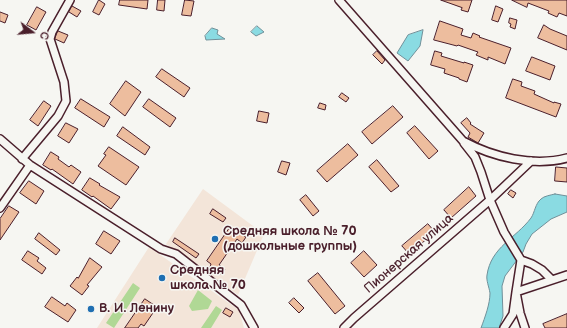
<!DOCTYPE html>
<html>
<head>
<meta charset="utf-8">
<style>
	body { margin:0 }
	#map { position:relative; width:567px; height:328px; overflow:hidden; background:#f6f6f2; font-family:"Balsamiq Sans",sans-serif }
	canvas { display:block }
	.north { position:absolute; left:12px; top:12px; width:40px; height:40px; -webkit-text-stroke:3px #f6f6f2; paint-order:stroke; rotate:106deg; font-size:11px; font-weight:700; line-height:16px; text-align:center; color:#4a1f2b }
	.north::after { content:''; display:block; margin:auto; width:14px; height:18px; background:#4a1f2b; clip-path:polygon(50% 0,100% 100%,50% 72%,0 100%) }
</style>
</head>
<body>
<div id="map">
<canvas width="567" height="328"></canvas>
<div class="north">С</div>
</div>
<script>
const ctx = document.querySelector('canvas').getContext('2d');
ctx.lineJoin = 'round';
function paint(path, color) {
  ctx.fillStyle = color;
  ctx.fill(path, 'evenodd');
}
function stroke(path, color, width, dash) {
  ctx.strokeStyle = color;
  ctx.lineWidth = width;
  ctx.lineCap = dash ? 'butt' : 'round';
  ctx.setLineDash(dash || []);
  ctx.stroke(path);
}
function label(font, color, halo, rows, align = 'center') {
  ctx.font = font + ' "Balsamiq Sans",sans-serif';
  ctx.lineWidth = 3;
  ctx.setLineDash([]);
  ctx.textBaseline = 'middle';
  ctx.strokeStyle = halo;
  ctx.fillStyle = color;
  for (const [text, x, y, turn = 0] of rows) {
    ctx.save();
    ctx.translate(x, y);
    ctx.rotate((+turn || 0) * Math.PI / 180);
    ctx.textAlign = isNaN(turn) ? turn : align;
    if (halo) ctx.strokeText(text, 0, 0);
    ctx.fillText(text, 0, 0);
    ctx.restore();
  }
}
paint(new Path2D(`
	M 203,189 L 264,234 L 238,295 L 166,244 Z
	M 149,247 L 239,310 L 244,328 L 97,328 Z`), '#f3e5d9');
paint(new Path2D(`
	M 133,283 L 140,288 L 114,328 L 106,323 Z
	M 198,290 L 212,301 L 208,309 L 192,311 L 189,306 Z
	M 216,306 L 222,310 L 211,328 L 201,328 Z`), '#b0d895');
const water = new Path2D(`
	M 257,26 L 264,32 L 256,36 L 251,32 Z
	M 212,28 L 218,30 L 217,34 L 225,39 L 206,40 L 205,36 Z
	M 423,30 L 420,46 L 408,61 L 397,53 L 408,35 Z
	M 555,194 L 567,196 L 567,212 L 551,219 L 532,234 L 526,244 L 523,252 L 505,276 L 502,286 L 503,316 L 499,328 L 481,328 C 485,317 490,304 490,293 C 489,287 486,280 487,275 C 491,247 516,238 531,218 C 535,212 535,204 541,199 C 544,196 551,195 555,194 Z`);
paint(water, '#8adbe2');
stroke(water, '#709099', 1);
const building = new Path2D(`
	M 99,0 L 105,4 L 99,15 L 93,12 Z
	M 120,0 L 148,0 L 147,9 L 119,5 Z
	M 158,0 L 165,0 L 164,11 L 157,10 Z
	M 185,0 L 194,1 L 191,16 L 182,15 Z
	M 441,0 L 472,0 L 468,12 L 461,10 L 462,8 Z
	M 512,0 L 567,0 L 567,16 L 559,13 L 557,17 L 548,13 L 549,11 L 528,3 L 527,7 Z
	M 72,6 L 81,11 L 77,17 L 69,12 Z
	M 496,6 L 503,9 L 498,22 L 492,20 Z
	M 37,7 L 46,12 L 36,30 L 27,25 Z
	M 0,12 L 8,15 L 5,23 L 0,21 Z
	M 510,18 L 517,20 L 515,29 L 510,27 L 511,24 L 509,23 Z
	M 440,21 L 463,29 L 461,35 L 471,38 L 473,33 L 480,36 L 479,37 L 511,48 L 505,64 L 488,57 L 488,60 L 476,55 L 478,52 L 458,45 L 457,46 L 434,40 Z
	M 544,25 L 550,29 L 567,36 L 567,50 L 538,38 Z
	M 58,31 L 68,35 L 64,43 L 55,39 Z
	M 377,51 L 385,60 L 382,64 L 373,55 Z
	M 435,51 L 442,53 L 441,56 L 464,63 L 464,62 L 473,65 L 467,82 L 459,79 L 459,78 L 444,73 L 445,69 L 431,65 Z
	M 532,57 L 555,66 L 550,80 L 526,71 Z
	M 162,69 L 190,88 L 184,97 L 156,77 Z
	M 513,79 L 522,82 L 521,86 L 535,91 L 534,94 L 554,103 L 554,102 L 561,104 L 556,117 L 506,98 Z
	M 126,81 L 141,92 L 125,116 L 110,104 Z
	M 342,93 L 349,98 L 346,102 L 339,97 Z
	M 81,99 L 110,117 L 104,127 L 75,108 Z
	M 149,99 L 176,118 L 170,127 L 143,107 Z
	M 44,101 L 51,106 L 38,126 L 30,120 Z
	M 320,103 L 326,105 L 325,110 L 318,108 Z
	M 393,106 L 403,117 L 372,144 L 362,132 Z
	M 259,111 L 269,113 L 267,123 L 257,121 Z
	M 467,118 L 471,123 L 470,124 L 484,133 L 478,143 L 468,137 L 470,133 L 461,123 Z
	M 66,123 L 78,129 L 69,143 L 58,136 Z
	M 415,126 L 438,151 L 429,159 L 407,133 Z
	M 123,127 L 150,147 L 145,155 L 117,136 Z
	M 348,144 L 358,155 L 327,182 L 317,171 Z
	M 109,147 L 139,167 L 126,185 L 98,166 L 106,155 L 104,154 Z
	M 51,152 L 59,157 L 58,159 L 69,167 L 71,165 L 81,172 L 73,184 L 52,169 L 51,170 L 43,165 Z
	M 377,160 L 399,186 L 391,192 L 369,167 Z
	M 282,161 L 290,163 L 286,175 L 278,172 Z
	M 556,167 L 567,168 L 567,182 L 555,181 Z
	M 90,178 L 100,184 L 99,185 L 120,197 L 111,209 L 93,196 L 92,197 L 82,190 Z
	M 29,181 L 44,191 L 36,204 L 20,193 Z
	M 469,187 L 476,196 L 451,218 L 444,210 Z
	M 511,190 L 516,193 L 513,198 L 508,194 Z
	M 306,195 L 319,211 L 313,216 L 300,200 Z
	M 9,206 L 19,212 L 0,240 L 0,219 Z
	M 213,209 L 226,218 L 223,222 L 210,214 Z
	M 428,224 L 435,232 L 409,254 L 402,246 Z
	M 229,229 L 234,233 L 236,231 L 246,237 L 242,243 L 237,239 L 219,265 L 225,269 L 221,274 L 210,267 L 211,264 L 207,261 Z
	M 104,231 L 120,241 L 111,254 L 96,244 Z
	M 39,233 L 60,250 L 56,255 L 35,239 Z
	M 175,238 L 199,254 L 196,258 L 173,242 Z
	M 28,251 L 39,258 L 37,261 L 46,268 L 42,274 L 22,260 Z
	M 364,251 L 377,265 L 364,277 L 351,263 Z
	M 90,258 L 102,267 L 87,285 L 89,286 L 82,295 L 70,286 L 77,277 L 78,278 Z
	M 318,273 L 345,306 L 335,314 L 308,281 Z
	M 52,297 L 65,306 L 67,303 L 76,310 L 68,322 L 45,307 Z
	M 294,298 L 304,308 L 299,313 L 289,303 Z
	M 145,299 L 157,307 L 144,326 L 141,324 L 138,328 L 125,328 Z
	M 226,308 L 233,312 L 230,317 L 223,313 Z
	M 567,314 L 567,328 L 545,328 L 543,324 Z`);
paint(building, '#edbd9e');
stroke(building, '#4a1f2b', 1);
const minor = new Path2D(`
	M 339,0 L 463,141 C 493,157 533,167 567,158
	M 0,139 L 30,165 L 161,249 L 176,254 L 241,305 L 254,328
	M 464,143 L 475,157 L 481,172 L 490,200 L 504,232 L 521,260 L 532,264 L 542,270 L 551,279
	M 22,159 L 58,116 L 66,101 L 64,82 L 50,39 L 52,32 L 70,0
	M 0,208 L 30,165
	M 521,260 L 516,292 L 520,313 L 525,328
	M 344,328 L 354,318 L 490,200 L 531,161
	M 504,328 L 513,314 L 516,292 L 567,275`);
stroke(minor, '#4a1f2b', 10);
stroke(minor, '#f6f6f2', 7);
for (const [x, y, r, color] of [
	[215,239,4,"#1f6fb2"],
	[162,278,4,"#1f6fb2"],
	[91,309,4,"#1f6fb2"]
]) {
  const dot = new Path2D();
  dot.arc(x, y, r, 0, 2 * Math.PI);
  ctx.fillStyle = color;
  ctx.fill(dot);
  stroke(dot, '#f6f6f2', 1.5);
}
label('bold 13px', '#4a1f2b', '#f6f6f2', [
	["Средняя школа № 70",223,232],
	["(дошкольные группы)",223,247],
	["Средняя",170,271],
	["школа № 70",170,286],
	["В. И. Ленину",99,309]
], 'left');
label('13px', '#4a1f2b', '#f6f6f2', [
	["Пионерская улица",409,254,-41]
]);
</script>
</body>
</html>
